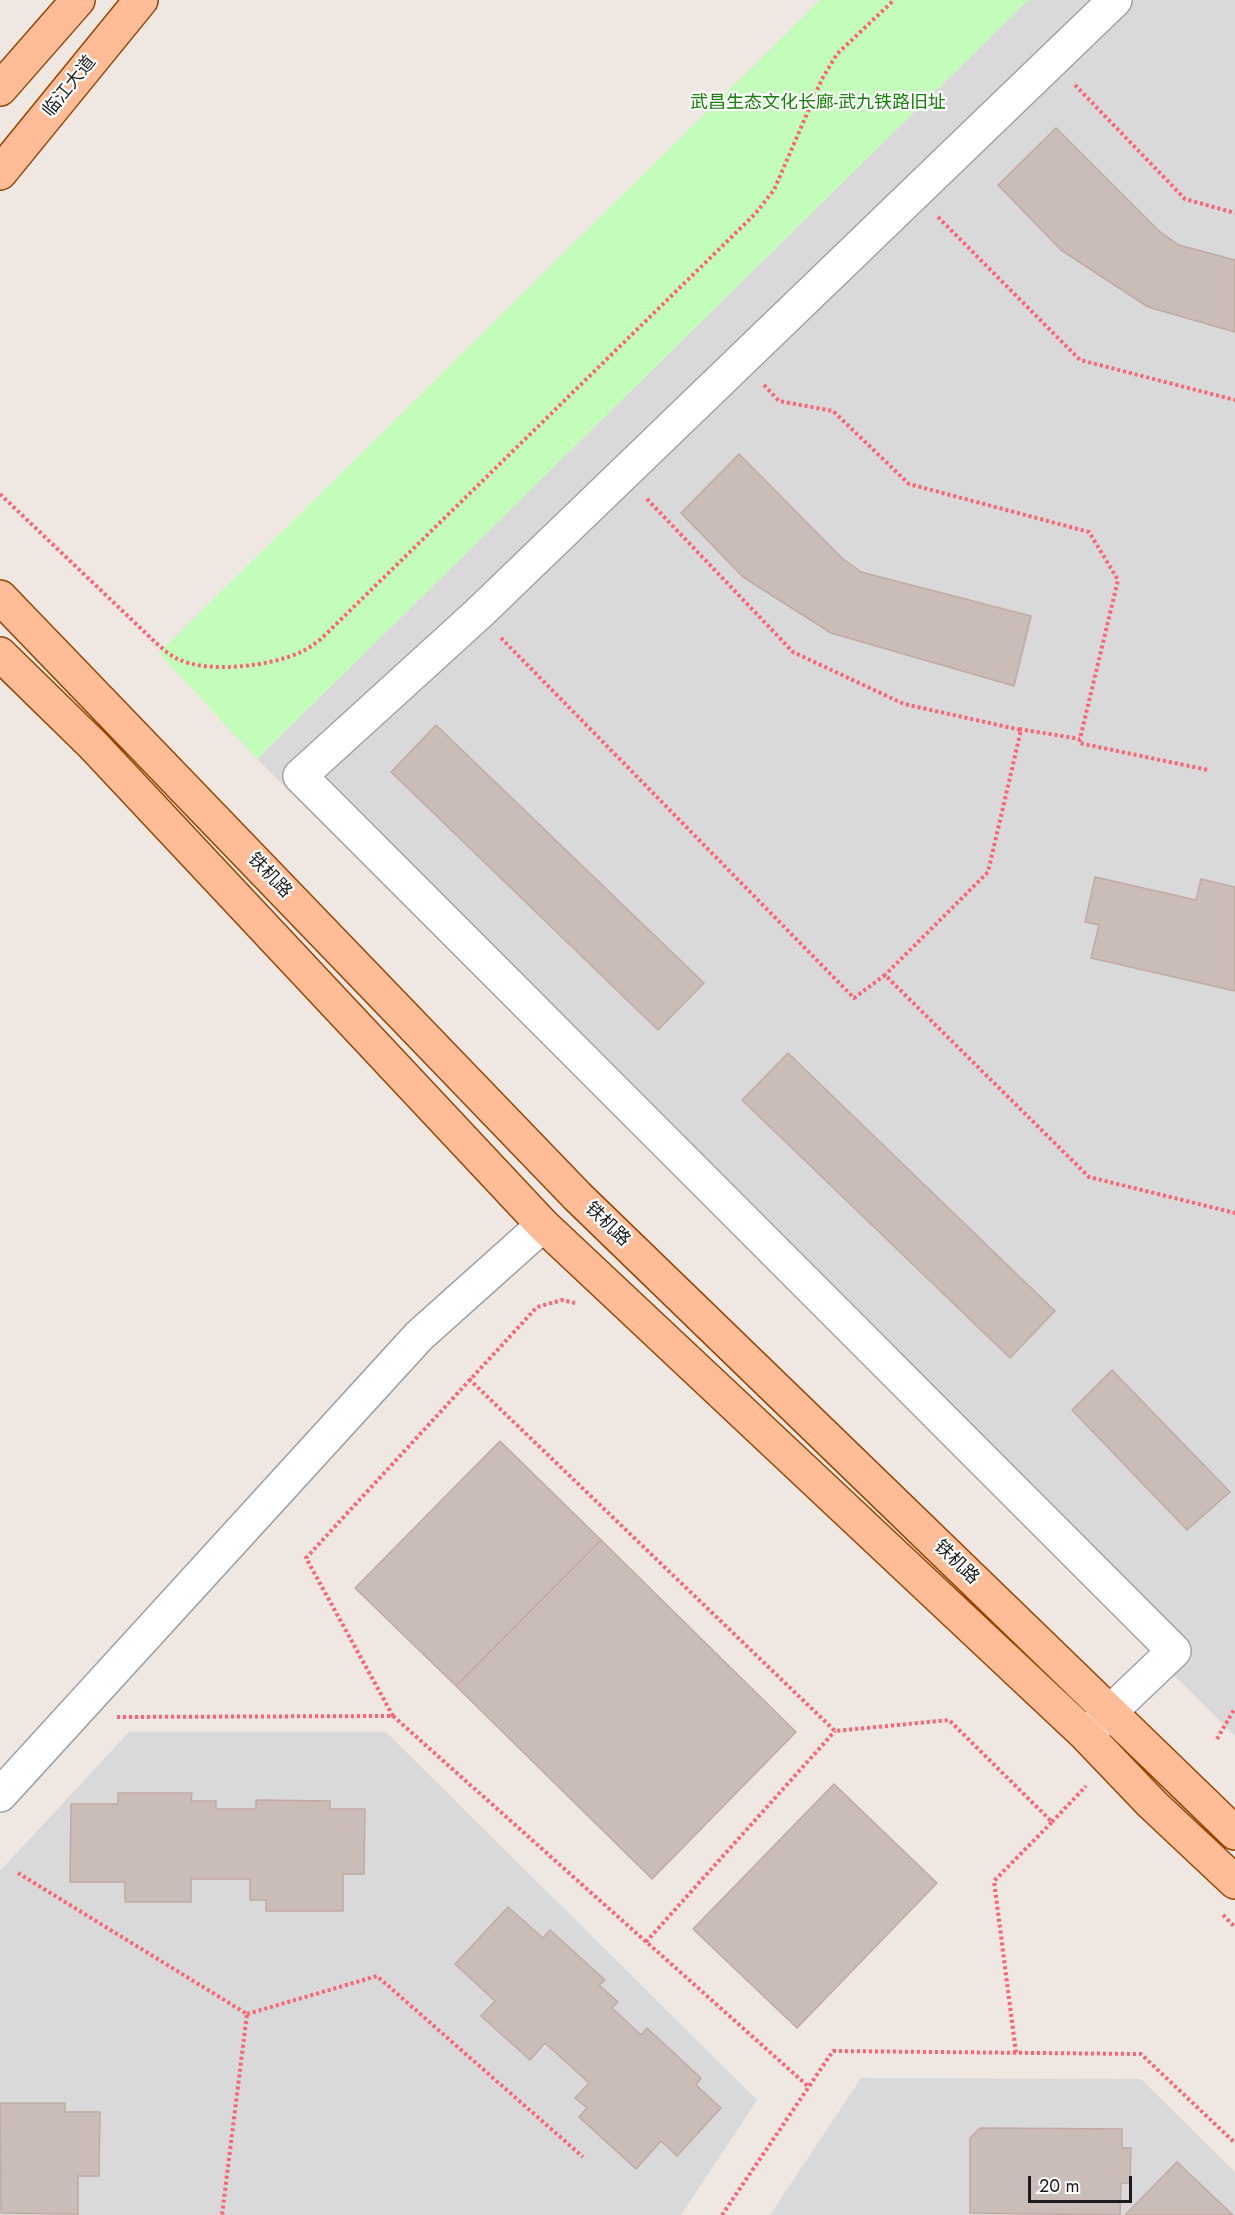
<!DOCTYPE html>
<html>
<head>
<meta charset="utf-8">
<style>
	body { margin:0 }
	#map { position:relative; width:1235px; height:2215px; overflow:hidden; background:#efe7e1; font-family:Jost,sans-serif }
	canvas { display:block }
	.scale { position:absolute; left:1028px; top:2176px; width:104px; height:27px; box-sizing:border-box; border:3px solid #1c1c1c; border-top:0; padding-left:8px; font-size:18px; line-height:21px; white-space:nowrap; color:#1c1c1c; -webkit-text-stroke:4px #fff; paint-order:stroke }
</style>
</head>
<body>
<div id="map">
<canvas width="1235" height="2215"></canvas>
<div class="scale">20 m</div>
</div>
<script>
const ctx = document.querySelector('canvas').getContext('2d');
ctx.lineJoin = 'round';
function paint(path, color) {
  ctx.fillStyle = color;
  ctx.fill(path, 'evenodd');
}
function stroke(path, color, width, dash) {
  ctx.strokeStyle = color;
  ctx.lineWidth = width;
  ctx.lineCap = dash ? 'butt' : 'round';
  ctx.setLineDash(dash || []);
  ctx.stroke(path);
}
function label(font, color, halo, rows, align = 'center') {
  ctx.font = font + ' Jost,"Noto Sans SC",sans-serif';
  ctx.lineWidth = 4.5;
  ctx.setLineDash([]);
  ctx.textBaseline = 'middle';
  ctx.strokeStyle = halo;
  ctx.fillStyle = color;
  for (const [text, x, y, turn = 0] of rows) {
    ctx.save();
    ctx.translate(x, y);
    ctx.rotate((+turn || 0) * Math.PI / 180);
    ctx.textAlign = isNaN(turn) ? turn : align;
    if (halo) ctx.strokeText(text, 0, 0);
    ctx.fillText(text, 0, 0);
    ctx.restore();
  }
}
paint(new Path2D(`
	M 1028,0 L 1235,0 L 1235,1736 L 257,759 Z
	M 129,1732 L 386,1732 L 757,2100 L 681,2215 L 0,2215 L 0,1871 Z
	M 861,2078 L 1141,2079 L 1235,2172 L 1235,2215 L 770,2215 Z`), '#dad9d9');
paint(new Path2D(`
	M 820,0 L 1028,0 L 257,759 L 159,653 Z`), '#c2fdba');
const building = new Path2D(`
	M 1056,128 L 1159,231 L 1179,245 L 1235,260 L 1235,332 L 1148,307 L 1061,250 L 998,185 Z
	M 739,454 L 842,558 L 861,572 L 1031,616 L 1014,686 L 831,633 L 743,577 L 681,513 Z
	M 436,725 L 704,983 L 658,1030 L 391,772 Z
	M 1095,877 L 1196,900 L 1201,879 L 1235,887 L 1235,991 L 1091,958 L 1099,925 L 1085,922 Z
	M 788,1053 L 1055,1311 L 1010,1358 L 742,1100 Z
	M 1112,1370 L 1230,1492 L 1187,1530 L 1072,1410 Z
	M 500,1441 L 601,1540 L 456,1686 L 355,1588 Z
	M 601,1540 L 796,1732 L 652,1879 L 456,1686 Z
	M 834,1784 L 937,1883 L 797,2028 L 693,1929 Z
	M 118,1793 L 192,1793 L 191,1801 L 216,1801 L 216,1809 L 256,1809 L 256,1800 L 330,1801 L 330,1809 L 365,1809 L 364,1874 L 343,1874 L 343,1911 L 266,1911 L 266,1900 L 250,1900 L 250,1879 L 191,1879 L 191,1902 L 125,1902 L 125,1882 L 70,1882 L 71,1804 L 118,1804 Z
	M 508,1907 L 543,1938 L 550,1930 L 605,1980 L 599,1985 L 618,2002 L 612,2008 L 641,2035 L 647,2028 L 701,2078 L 696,2085 L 721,2108 L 677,2156 L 661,2141 L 636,2169 L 579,2117 L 587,2108 L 575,2098 L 589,2083 L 545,2043 L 530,2060 L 481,2016 L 495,2001 L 455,1964 Z
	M 0,2103 L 65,2103 L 65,2112 L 100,2112 L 99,2176 L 78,2176 L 78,2214 L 1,2213 Z
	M 980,2128 L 1122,2129 L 1122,2148 L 1131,2148 L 1130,2183 L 1121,2183 L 1120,2215 L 970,2213 L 970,2138 Z
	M 1177,2162 L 1233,2215 L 1125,2215 Z`);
paint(building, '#cabcb7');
stroke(building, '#c1aaa3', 1.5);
const minor = new Path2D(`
	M 1089,1732 L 1174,1651 L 300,776 L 478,614 L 1115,0
	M 0,1795 L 419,1336 L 543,1225`);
const major = new Path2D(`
	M 0,89 L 78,0
	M 0,173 L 141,0
	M 0,597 L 578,1197 L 1235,1833
	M 0,654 L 93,745 L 543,1225 L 1086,1735 L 1152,1804 L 1235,1882`);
stroke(minor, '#a3a3a3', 36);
stroke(major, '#954500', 36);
stroke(new Path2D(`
	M 1075,85 L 1185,199 L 1235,213
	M 938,217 L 1080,360 L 1235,400
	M 764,385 L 779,401 L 833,411 L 909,484 L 1089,532 L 1118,580 L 1079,743 L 1208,770
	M 0,494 L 155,642 C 162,648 169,655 178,659 C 208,674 271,666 301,652 C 308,649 314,644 321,639 L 755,214 L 774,190 L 822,79 L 837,54 L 894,0
	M 647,499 L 793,652 L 904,704 L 1021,730 L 988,872 L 885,975
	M 501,638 L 854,998 L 885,975 L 1089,1177 L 1235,1213
	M 1019,729 L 1080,739
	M 469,1379 L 835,1731 L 949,1720 L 1052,1822 L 994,1881 L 1016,2053
	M 393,1716 L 306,1558 L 537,1307 L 562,1300 L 575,1303
	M 117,1717 L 393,1716 L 809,2087
	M 1217,1739 L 1235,1708
	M 1052,1822 L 1086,1786
	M 18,1873 L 247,2014 L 222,2215
	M 1223,1915 L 1235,1927
	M 646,1942 L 835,1731
	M 247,2014 L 377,1976 L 583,2157
	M 722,2215 L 833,2051 L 1141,2054 L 1235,2143`), '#ff6272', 4, [3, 3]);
stroke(minor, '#fff', 33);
stroke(major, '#ffbc96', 33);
label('18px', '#1c1c1c', '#fff', [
	["临江大道",70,87,-51],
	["铁机路",269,876,46],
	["铁机路",607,1225,44],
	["铁机路",956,1563,44]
]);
label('18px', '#138104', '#fff', [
	["武昌生态文化长廊-武九铁路旧址",818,104]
]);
</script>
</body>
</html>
